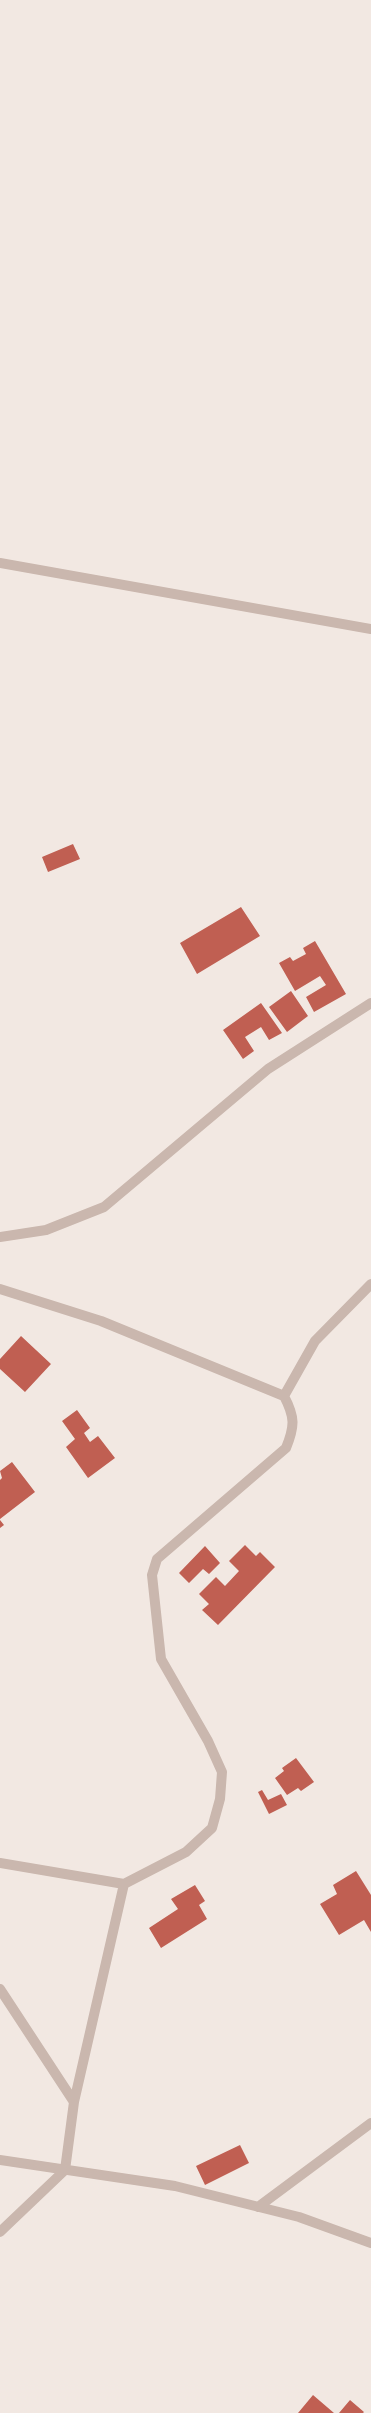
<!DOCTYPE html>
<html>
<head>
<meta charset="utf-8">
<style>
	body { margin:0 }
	canvas { display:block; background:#f2e8e2 }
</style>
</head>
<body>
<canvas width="371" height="2413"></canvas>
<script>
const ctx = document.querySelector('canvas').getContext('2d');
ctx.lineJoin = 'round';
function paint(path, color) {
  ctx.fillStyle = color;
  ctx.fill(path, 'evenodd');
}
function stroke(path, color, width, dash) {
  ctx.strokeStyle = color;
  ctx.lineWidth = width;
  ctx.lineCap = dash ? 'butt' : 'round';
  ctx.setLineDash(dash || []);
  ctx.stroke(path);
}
paint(new Path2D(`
	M 73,844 L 80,859 L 48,872 L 42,857 Z
	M 241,907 L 260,936 L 197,974 L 180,943 Z
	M 315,941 L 346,994 L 314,1012 L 306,997 L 326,985 L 320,976 L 295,991 L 279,963 L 290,957 L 293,961 L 306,954 L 303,948 Z
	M 291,991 L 308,1016 L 287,1032 L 269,1007 Z
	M 261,1003 L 282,1033 L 269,1040 L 261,1027 L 245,1037 L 254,1051 L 243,1059 L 223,1030 Z
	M 21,1336 L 51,1364 L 25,1392 L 0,1369 L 0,1359 Z
	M 77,1410 L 90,1428 L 84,1433 L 90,1442 L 98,1436 L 115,1458 L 88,1478 L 66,1447 L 75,1439 L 62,1421 Z
	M 12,1462 L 35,1492 L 0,1519 L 0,1480 L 2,1478 L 0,1471 Z
	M 0,1520 L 4,1525 L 0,1528 Z
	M 245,1545 L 256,1556 L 260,1552 L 275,1567 L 218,1625 L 202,1610 L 209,1604 L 199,1594 L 216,1577 L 225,1586 L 239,1571 L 229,1561 Z
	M 205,1546 L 220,1563 L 209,1574 L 203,1569 L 189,1583 L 179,1573 Z
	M 296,1758 L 314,1782 L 301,1791 L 298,1788 L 287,1795 L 275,1778 L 284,1771 L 282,1768 Z
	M 262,1790 L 268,1800 L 281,1794 L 287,1805 L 269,1814 L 258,1792 Z
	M 356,1871 L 371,1895 L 371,1932 L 364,1920 L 339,1935 L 320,1904 L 337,1894 L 333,1885 Z
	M 195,1885 L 205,1901 L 199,1905 L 207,1919 L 161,1948 L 149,1928 L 178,1909 L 171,1899 Z
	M 240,2145 L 249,2163 L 205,2185 L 196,2166 Z
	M 313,2395 L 334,2413 L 298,2413 Z
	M 350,2400 L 364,2412 L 363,2413 L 339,2413 Z`), '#c05f52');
stroke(new Path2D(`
	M 0,563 L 371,629
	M 0,1237 L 46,1230 L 104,1207 L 268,1069 L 371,1003
	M 0,1289 L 101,1321 L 284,1396 C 295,1417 295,1426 286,1448 L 157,1559 L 152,1575 L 161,1659 L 208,1741 L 222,1772 L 220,1799 L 212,1828 L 186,1852 L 124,1884
	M 284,1396 L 315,1341 L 371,1284
	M 0,1863 L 124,1884 L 74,2102
	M 0,1989 L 74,2102 L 65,2170 L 0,2232
	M 0,2160 L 175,2186 L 299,2217 L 371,2243
	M 258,2207 L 371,2123`), '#cab7ae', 10);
</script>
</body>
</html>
